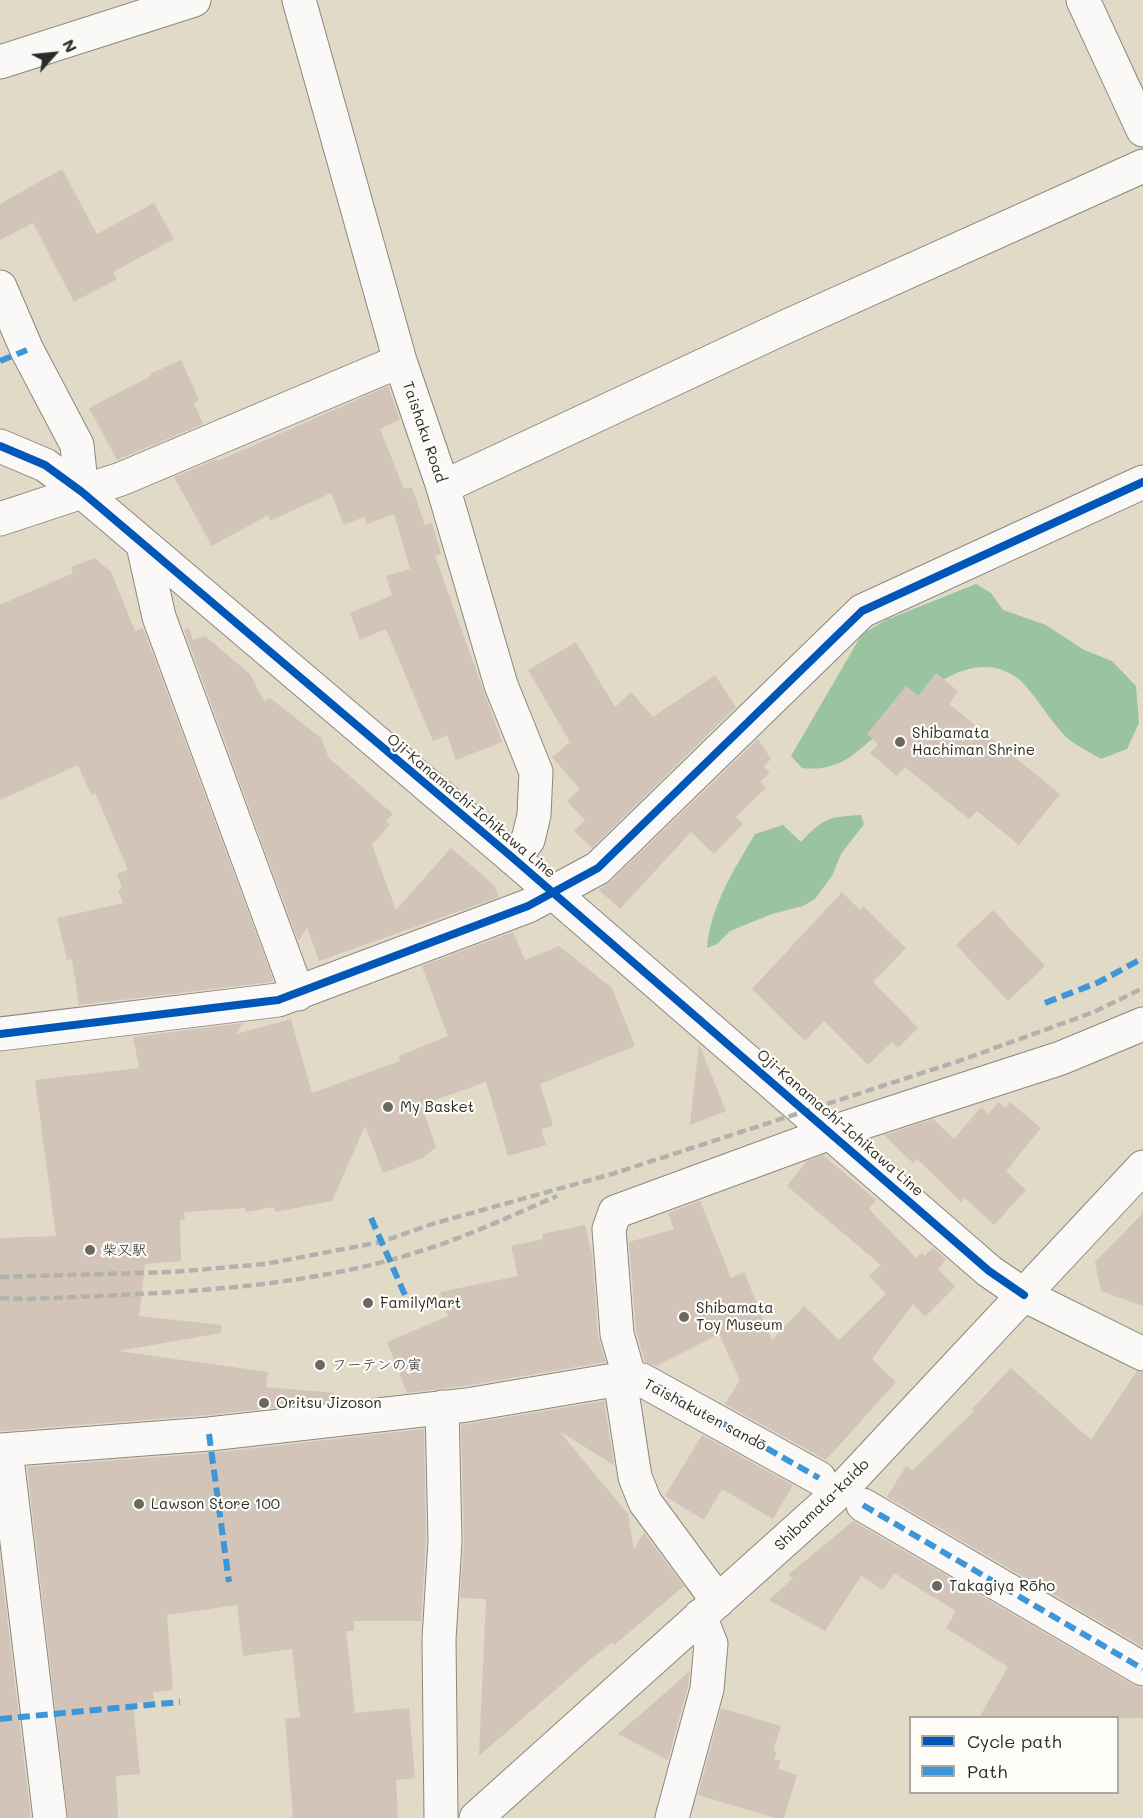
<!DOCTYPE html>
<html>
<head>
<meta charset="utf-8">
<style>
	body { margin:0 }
	#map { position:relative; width:1143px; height:1818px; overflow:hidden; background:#e1dac7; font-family:Mali,sans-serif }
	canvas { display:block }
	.legend { position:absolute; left:909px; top:1716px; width:210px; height:78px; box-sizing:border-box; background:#fdfcf7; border:2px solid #a9a8a5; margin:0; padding:8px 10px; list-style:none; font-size:18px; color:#2b2b2b }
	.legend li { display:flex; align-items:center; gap:12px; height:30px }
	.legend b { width:30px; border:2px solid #a9a8a5 }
	.north { position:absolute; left:24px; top:24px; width:60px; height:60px; -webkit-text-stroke:4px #fdfcf7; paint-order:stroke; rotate:63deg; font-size:16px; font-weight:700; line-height:24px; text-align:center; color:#2b2b2b }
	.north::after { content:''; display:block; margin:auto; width:21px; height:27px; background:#2b2b2b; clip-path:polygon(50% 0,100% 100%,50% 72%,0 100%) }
</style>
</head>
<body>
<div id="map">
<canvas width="1143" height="1818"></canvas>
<ul class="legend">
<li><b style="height:8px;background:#0057b8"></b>Cycle path</li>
<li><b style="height:8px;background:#3c96d7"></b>Path</li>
</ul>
<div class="north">N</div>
</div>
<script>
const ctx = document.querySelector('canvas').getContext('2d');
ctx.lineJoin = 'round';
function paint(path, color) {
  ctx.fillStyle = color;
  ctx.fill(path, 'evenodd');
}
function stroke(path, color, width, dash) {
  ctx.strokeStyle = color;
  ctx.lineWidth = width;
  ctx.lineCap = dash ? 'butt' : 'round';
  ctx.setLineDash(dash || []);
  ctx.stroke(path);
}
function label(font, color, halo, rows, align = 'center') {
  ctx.font = font + ' Mali,"Klee One",sans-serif';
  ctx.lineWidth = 4.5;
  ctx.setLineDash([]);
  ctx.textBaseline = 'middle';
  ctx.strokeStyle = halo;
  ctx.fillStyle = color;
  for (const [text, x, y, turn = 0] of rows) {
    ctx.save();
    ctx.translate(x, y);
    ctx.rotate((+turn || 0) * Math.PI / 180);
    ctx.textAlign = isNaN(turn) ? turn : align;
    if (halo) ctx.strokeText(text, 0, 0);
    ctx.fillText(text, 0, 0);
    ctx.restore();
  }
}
paint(new Path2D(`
	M 976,584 L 991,593 L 1003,610 L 1046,625 L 1084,650 L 1112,661 L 1136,686 L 1139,723 L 1127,749 L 1101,759 C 1090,752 1076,746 1066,737 C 1050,721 1032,689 1016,677 C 955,637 892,729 850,757 C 835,767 819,770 802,768 L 791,756 L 862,634 L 886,620 Z
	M 861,815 L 864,824 L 841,854 L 832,876 L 815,899 L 803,906 L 772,914 L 730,931 L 717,944 L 707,948 C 710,907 735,868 755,834 L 783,825 L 801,842 C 823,818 829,817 861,815 Z`), '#9ac49f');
paint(new Path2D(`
	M 62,169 L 97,234 L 154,203 L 174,239 L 113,272 L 117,279 L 74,302 L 33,223 L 0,240 L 0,204 Z
	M 181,360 L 199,400 L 194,403 L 203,424 L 117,460 L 89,408 L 151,376 L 150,374 Z
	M 388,386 L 400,420 L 380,429 L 404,489 L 412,487 L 425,525 L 432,523 L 441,554 L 435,556 L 502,742 L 456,760 L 447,735 L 433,741 L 386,629 L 360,640 L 350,613 L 392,595 L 386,576 L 410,569 L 394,514 L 367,524 L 364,517 L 344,525 L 331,493 L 270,521 L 268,515 L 212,546 L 174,477 L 217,459 L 218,461 Z
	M 95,558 L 111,572 L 135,631 L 143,628 L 273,979 L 271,982 L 79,1005 L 72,959 L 67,960 L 57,918 L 123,903 L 118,890 L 122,888 L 117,874 L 128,870 L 95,793 L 91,795 L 78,765 L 0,800 L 0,605 L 73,573 L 71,567 Z
	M 189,628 L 193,640 L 205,636 L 250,674 L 264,701 L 270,698 L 321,738 L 329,758 L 393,814 L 386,821 L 390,824 L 372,845 L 396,910 L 451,848 L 494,885 L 499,897 L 319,961 L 307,928 L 298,941 L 184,630 Z
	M 576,642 L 615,707 L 631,692 L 653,717 L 715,675 L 736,707 L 592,848 L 574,831 L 585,820 L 567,801 L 580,789 L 552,757 L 570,742 L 528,670 Z
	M 936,673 L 958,691 L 949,704 L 1060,794 L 1019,845 L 977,811 L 969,819 L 905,767 L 897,776 L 870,753 L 878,744 L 867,734 L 906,686 L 918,696 Z
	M 758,739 L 771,759 L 764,766 L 770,773 L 760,782 L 766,788 L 736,817 L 743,824 L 714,854 L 691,832 L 620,909 L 599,890 L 611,881 Z
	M 842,892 L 860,910 L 863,906 L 906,948 L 873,982 L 918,1028 L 898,1048 L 892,1042 L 868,1065 L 824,1021 L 805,1041 L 752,989 Z
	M 993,910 L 1045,966 L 1008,1001 L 956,945 Z
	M 513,932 L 525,960 L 559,946 L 612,988 L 635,1046 L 540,1084 L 553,1126 L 541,1129 L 546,1145 L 508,1156 L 486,1082 L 421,1105 L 436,1147 L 423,1158 L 383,1173 L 365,1126 L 332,1201 L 275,1212 L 274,1207 L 246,1212 L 245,1208 L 184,1212 L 185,1219 L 180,1220 L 181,1261 L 145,1264 L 139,1316 L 221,1325 L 221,1333 L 118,1351 L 268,1372 L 266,1387 L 334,1393 L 333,1401 L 207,1415 L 0,1431 L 0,1238 L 56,1236 L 35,1080 L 139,1068 L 133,1037 L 243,1023 L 236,1034 L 291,1019 L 312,1093 L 400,1061 L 399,1056 L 448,1036 L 422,966 Z
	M 699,1044 L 726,1111 L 690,1125 Z
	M 998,1102 L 1006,1108 L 1010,1102 L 1041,1128 L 1006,1171 L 1026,1190 L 994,1225 L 965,1198 L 961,1202 L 917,1159 L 913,1163 L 884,1135 L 933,1119 L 954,1139 L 981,1107 L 989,1114 Z
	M 823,1155 L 876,1200 L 869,1209 L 916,1258 L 922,1253 L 925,1256 L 933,1248 L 946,1259 L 938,1269 L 955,1287 L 925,1317 L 913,1304 L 872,1359 L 896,1382 L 826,1460 L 725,1404 L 740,1380 L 719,1334 L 656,1366 L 645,1362 L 636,1331 L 629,1242 L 674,1229 L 668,1213 L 700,1201 L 731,1278 L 744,1272 L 772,1340 L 804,1306 L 839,1340 L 886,1294 L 869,1276 L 881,1265 L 787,1186 L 807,1161 Z
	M 1143,1213 L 1143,1306 L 1101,1291 L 1095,1262 Z
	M 585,1225 L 592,1253 L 598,1336 L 606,1362 L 464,1386 L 407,1393 L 387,1342 L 448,1316 L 440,1292 L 518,1276 L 511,1246 L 543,1239 L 542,1234 Z
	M 1011,1368 L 1091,1440 L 1137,1371 L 1143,1373 L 1143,1647 L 887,1497 L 906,1466 L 913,1470 L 974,1411 L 972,1409 Z
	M 604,1401 L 614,1465 L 559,1431 L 628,1514 L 634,1549 L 644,1533 L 684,1586 L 614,1645 L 612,1643 L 591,1659 L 479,1756 L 486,1599 L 460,1598 L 464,1541 L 461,1425 Z
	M 424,1429 L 426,1541 L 421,1621 L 354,1621 L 354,1631 L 346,1631 L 355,1713 L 409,1708 L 415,1778 L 396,1780 L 398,1818 L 293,1818 L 285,1719 L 300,1717 L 292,1649 L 243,1656 L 237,1605 L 167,1615 L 173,1690 L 153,1692 L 154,1701 L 133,1703 L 140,1774 L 116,1776 L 118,1818 L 68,1818 L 27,1467 L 211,1453 Z
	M 702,1435 L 793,1485 L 773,1519 L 722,1489 L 704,1520 L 665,1496 Z
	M 853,1521 L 1134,1685 L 1143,1688 L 1143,1718 L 979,1718 L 1008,1667 L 946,1628 L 956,1611 L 894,1573 L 883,1590 L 861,1576 L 825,1631 L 769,1600 L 793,1578 L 788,1575 Z
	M 0,1558 L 31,1818 L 0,1818 Z
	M 690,1671 L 688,1686 L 668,1760 L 618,1734 Z
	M 721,1708 L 781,1726 L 773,1751 L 777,1752 L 774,1759 L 781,1761 L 778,1769 L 797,1775 L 784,1818 L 776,1818 L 698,1795 Z`), '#d2c4b8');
const minor = new Path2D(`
	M 299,0 L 400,361 L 443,487 L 501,685 L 536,772 L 534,815 L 528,840 L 513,858
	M 1083,0 L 1143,130
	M 0,62 L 194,0
	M 0,287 L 27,350 L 77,445 L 82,492
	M 443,487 L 783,328 L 1143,166
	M 0,519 L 121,479 L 400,361
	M 143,545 L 159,617 L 298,994
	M 0,1034 L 278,1000 L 528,906 L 598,868 L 862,611 L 1143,482
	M 1024,1295 L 1143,1354
	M 620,1379 L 635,1477 L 645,1502 L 718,1601
	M 630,1379 L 617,1334 L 609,1229 L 615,1212 L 830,1133 L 1061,1058 L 1143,1024
	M 0,1450 L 209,1434 L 467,1405 L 620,1379 L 642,1380 L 819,1478
	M 6,1450 L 50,1818
	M 863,1505 L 1143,1669
	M 441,1818 L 439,1639 L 445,1541 L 442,1407
	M 672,1818 L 707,1689 L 711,1644 L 700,1616`);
const major = new Path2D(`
	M 0,446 L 45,465 L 82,492 L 513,858 L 989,1271 L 1024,1295
	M 476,1818 L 840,1491 L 1143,1167`);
stroke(minor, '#8c887e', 35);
stroke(major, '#8c887e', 35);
stroke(minor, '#faf9f7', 33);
stroke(major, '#faf9f7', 33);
stroke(new Path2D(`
	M 0,1277 L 172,1272 L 265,1264 L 381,1242 L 432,1224 L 612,1174 L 959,1061 L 1094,1012 L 1143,988
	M 0,1298 L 29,1299 C 163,1293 302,1291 430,1248 C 473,1234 515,1214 557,1196`), '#b2b1ae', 4.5, [9, 4.5]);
stroke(new Path2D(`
	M 0,361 L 27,350
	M 1045,1003 L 1099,982 L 1143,958
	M 371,1218 L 405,1295
	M 657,1386 L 819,1478
	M 209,1434 L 229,1582
	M 863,1505 L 1143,1669
	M 0,1719 L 180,1702`), '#3c96d7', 6, [12, 6]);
stroke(new Path2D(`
	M 0,446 L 45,465 L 82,492 L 513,858 L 989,1271 L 1024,1295
	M 0,1034 L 278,1000 L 528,906 L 598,868 L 862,611 L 1143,482`), '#0057b8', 8);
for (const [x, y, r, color] of [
	[900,742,6,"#6b6862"],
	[388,1107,6,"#6b6862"],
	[90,1250,6,"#6b6862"],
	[368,1303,6,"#6b6862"],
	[684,1317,6,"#6b6862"],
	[320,1365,6,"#6b6862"],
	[264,1403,6,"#6b6862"],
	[139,1504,6,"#6b6862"],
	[937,1586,6,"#6b6862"]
]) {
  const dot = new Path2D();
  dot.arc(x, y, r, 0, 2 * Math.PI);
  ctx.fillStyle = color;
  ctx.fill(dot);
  stroke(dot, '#fdfcf7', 2);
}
label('15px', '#2b2b2b', '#fdfcf7', [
	["Taishaku Road",424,432,71],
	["Oji-Kanamachi-Ichikawa Line",471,806,40],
	["Oji-Kanamachi-Ichikawa Line",840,1123,41],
	["Taishakuten sandō",705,1415,28],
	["Shibamata-kaido",822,1505,-44]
]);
label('15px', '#2b2b2b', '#fdfcf7', [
	["Shibamata",912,733],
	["Hachiman Shrine",912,750],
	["My Basket",400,1107],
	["柴又駅",102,1250],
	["FamilyMart",380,1303],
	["Shibamata",696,1308],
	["Toy Museum",696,1325],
	["フーテンの寅",332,1365],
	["Oritsu Jizoson",276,1403],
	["Lawson Store 100",151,1504],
	["Takagiya Rōho",949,1586]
], 'left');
</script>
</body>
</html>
